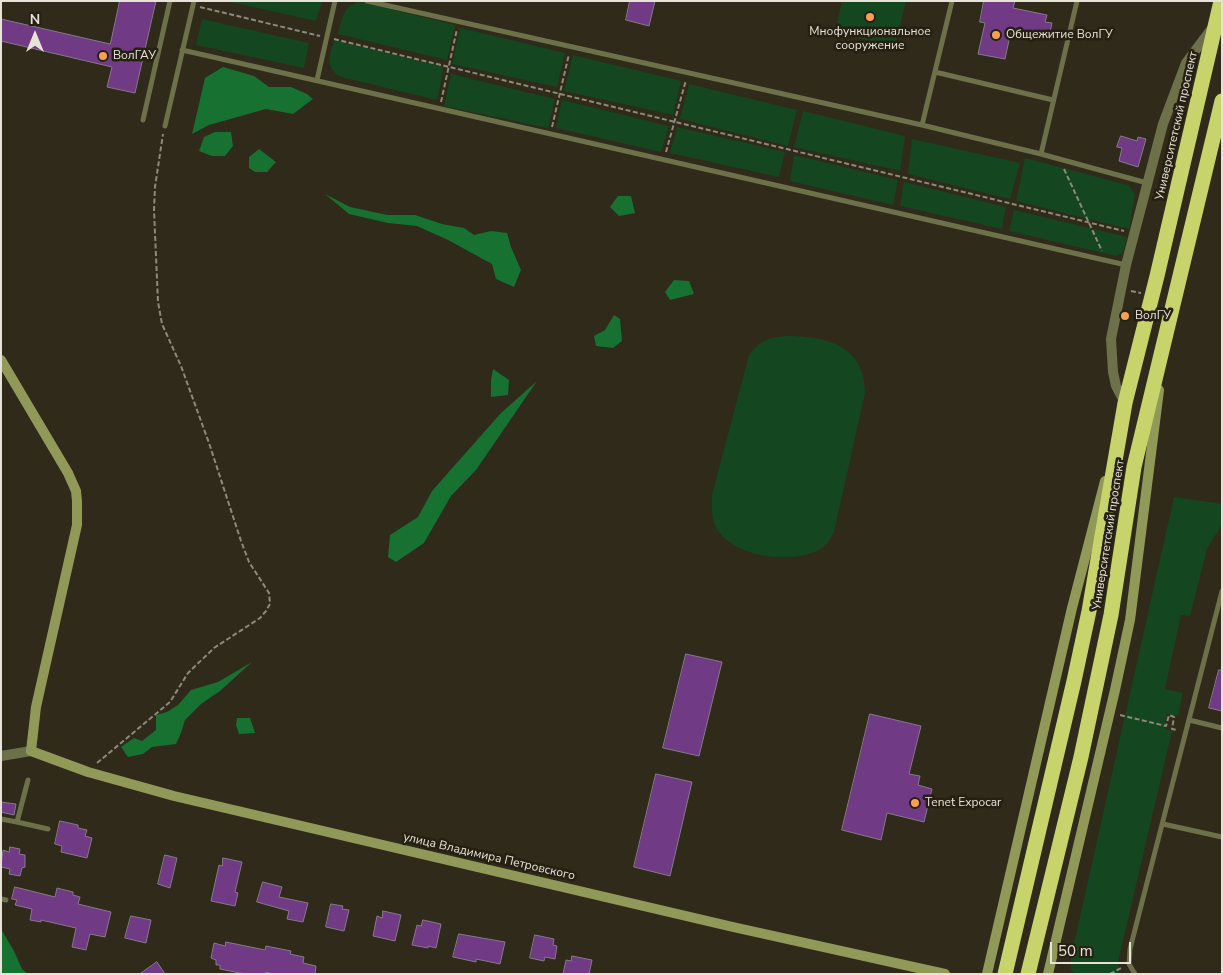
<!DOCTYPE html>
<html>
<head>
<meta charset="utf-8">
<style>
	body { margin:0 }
	#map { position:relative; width:1223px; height:975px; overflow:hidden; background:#2f2a1a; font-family:"Nunito Sans",sans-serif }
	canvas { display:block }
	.frame { position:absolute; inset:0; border:2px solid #e6e3d9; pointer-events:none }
	.north { position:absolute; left:10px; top:10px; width:50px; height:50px; -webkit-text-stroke:4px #252011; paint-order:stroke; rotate:0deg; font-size:14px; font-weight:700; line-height:20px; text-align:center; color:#e6e3d9 }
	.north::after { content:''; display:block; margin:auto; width:18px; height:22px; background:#e6e3d9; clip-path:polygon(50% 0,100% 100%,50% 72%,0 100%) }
	.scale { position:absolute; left:1050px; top:942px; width:81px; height:22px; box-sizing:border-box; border:2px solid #e6e3d9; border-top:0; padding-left:6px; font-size:15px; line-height:18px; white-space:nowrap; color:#e6e3d9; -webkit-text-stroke:4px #252011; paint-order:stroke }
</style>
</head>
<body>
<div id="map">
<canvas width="1223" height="975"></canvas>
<div class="frame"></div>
<div class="north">N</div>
<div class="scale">50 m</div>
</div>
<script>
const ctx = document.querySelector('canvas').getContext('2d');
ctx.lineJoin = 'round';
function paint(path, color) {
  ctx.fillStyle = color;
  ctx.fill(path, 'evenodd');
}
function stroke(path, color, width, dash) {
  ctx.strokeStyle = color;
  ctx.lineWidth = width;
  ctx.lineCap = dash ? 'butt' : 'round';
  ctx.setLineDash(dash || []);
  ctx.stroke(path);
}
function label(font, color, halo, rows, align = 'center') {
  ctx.font = font + ' "Nunito Sans",sans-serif';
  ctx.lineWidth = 5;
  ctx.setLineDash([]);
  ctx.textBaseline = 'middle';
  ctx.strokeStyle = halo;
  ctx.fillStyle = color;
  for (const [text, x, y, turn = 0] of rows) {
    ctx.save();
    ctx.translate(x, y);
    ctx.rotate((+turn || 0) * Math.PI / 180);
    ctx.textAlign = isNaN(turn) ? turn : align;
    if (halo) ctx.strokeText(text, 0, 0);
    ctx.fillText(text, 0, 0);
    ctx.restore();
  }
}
paint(new Path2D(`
	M 227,1 L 322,1 L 316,21 Z
	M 842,1 L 906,1 L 895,47 L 835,33 Z
	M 361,2 L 455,25 L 447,60 L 338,34 C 342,19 343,4 361,2 Z
	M 202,19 L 309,43 L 304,68 L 196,45 Z
	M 460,28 L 565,53 L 557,87 L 452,64 Z
	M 334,40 L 444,67 L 437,100 L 341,77 C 324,68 330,56 334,40 Z
	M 573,55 L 681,81 L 673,115 L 564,91 Z
	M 451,74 L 555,99 L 548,128 L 444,106 Z
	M 689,84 L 797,110 L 788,146 L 680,119 Z
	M 562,100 L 669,126 L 661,152 L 556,128 Z
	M 803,111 L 905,136 L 900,171 L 794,147 Z
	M 677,127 L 785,152 L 779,177 L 670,153 Z
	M 912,139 L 1020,163 L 1010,199 L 908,174 Z
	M 794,155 L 898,180 L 893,205 L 790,181 Z
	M 1025,158 L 1128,185 L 1135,194 L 1129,229 L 1016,201 Z
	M 904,182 L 1006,207 L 1002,229 L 900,206 Z
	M 1014,210 L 1127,237 L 1123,253 L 1116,256 L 1009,231 Z
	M 786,336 C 826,336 865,345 865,393 L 834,532 C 830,539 827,546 819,550 C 792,564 734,558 717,529 C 711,519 712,507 712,495 L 749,355 C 761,340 767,338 786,336 Z
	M 1174,497 L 1222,504 L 1222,524 L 1207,549 L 1190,616 L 1181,615 L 1165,689 L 1183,693 L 1178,716 L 1167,714 L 1164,728 L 1172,731 L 1118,962 L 1119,974 L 1074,974 L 1071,969 L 1071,957 Z`), '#14471f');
paint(new Path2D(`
	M 223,67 L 254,76 L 269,87 L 291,87 L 307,94 L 313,99 L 293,114 L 266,109 L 209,125 L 192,134 L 205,78 Z
	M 215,132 L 231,132 L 233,146 L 225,156 L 212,156 L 199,151 L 204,137 Z
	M 259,149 L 276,162 L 267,172 L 255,172 L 249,168 L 249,157 Z
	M 325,194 L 350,207 L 388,215 L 415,215 L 442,224 L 464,228 L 474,235 L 491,231 L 507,233 L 511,247 L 521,270 L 514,287 L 496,279 L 492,264 L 448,240 L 417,226 L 388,223 L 349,214 Z
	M 618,196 L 631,196 L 635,213 L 619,216 L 610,207 Z
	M 674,280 L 689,281 L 694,294 L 670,300 L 665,292 Z
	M 614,315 L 620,319 L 622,341 L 613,348 L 596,346 L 594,336 L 605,330 Z
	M 493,369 L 509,380 L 508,395 L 491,397 L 491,380 Z
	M 537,381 L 476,470 L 451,496 L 424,543 L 396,562 L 388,557 L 390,535 L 418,517 L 432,491 L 501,413 Z
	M 252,662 L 220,691 L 201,704 L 185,720 L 181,733 L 176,744 L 152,747 L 143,754 L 128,757 L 121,747 L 134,738 L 142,741 L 156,730 L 156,715 L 167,712 L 178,705 L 191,690 L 218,682 Z
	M 237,718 L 250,718 L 255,733 L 239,734 L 236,725 Z
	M 1,929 L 14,951 L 22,969 L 28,974 L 1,974 Z`), '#177130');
const building = new Path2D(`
	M 120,1 L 156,1 L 135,93 L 107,87 L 112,67 L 1,41 L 1,19 L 110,44 Z
	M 630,1 L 655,1 L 649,26 L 626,20 Z
	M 984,1 L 1015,1 L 1013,8 L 1047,15 L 1045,22 L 1052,23 L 1050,32 L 1042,30 L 1041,37 L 1011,31 L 1005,59 L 978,54 L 985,23 L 980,22 Z
	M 1121,136 L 1137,141 L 1138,137 L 1146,139 L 1138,167 L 1119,161 L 1122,148 L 1117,147 Z
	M 686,654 L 722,662 L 699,756 L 663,748 Z
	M 1219,670 L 1222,670 L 1222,711 L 1209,708 Z
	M 870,714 L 921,726 L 909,774 L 920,776 L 918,785 L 932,789 L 924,822 L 887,813 L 881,840 L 842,830 Z
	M 656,774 L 692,782 L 670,876 L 634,867 Z
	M 1,802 L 16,804 L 14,815 L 1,812 Z
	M 60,821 L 78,825 L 78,828 L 87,830 L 85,836 L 92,838 L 87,858 L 61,852 L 62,846 L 55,844 Z
	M 10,847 L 20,849 L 19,854 L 25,855 L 25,867 L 22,868 L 20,876 L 9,874 L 10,869 L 1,867 L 3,850 L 9,852 Z
	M 165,855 L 177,858 L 170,888 L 158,884 Z
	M 223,858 L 242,862 L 235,892 L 238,893 L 235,906 L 211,901 L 219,865 L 222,866 Z
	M 263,882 L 282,887 L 279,897 L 308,903 L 303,922 L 287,919 L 289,911 L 257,902 Z
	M 15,887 L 55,897 L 57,888 L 73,892 L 73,895 L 80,897 L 78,904 L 111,912 L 105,937 L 90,934 L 86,950 L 72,947 L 76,928 L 41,920 L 41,922 L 30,920 L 32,909 L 15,905 L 17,900 L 12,899 Z
	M 331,904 L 343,906 L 342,909 L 349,910 L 344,931 L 326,927 Z
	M 383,911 L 401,915 L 395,941 L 373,936 L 377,916 L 382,918 Z
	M 131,916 L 151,920 L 146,943 L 125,938 Z
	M 423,920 L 441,924 L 436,948 L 428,946 L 428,948 L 412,945 L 417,925 L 421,926 Z
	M 459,934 L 505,942 L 500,964 L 476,959 L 476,962 L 453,957 Z
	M 535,935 L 554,939 L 553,945 L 557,946 L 555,959 L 545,957 L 544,961 L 530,958 Z
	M 226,942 L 265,950 L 266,946 L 291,951 L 290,954 L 304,957 L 303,963 L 316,966 L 315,974 L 273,974 L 266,972 L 265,974 L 245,974 L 220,969 L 220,965 L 216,965 L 216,960 L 211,958 L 214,943 L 225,946 Z
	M 572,956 L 592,960 L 589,974 L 563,974 L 566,960 L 571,961 Z
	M 157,962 L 165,974 L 140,974 Z`);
paint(building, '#703a84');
stroke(building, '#857a8a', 1);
stroke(new Path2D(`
	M 200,7 L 320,36
	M 334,39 L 1124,231
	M 441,102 L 457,29
	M 552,127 L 569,54
	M 666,152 L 686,80
	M 1064,169 L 1102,251
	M 1131,291 L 1141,293
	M 1120,715 L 1166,726 L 1169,715 L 1174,717 L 1172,729 L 1177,730
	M 97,763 L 170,702 L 188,673 L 214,648 L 260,618 L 266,611 L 270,604 L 269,593 L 249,562 L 241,541 L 209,443 L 181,366 L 162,324 L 158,302 L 154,210 L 155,187 L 163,134
	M 1110,974 L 1123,967`), '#8d897c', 2, [5, 2.5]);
stroke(new Path2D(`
	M 367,1 L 922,125 L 1041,154 L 1147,183
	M 182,50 L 1126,265
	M 935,72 L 1053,100
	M 317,80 L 335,1
	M 143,120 L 170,1
	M 922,125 L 952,1
	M 165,126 L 194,1
	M 1041,154 L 1077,1
	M 1189,720 L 1222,728
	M 28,780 L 17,822 L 48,829
	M 1,819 L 17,822
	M 1163,824 L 1222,837
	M 1,899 L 6,900
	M 1135,974 L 1129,964 L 1130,949 L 1222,591`), '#6c714a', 5);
stroke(new Path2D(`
	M 1125,403 L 1116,386 L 1113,372 L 1111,339 L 1126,265 L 1163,124 L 1186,63 L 1213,27
	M 1,756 L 31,751`), '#6c714a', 10);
stroke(new Path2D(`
	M 1,360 L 68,473 L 76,491 L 77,501 L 77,525 L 36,707 L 31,751 L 88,772 L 174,796 L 733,927 L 945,974
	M 987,974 L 1072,608 L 1105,481
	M 1048,974 L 1115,690 L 1130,620 L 1159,390`), '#919959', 10);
stroke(new Path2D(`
	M 1005,974 L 1074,681 L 1089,611 L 1125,403 L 1157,276 L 1221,1
	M 1028,974 L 1081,757 L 1111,615 L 1134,467 L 1222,101`), '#c7d46c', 15);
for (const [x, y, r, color] of [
	[870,17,5,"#f99f4d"],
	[996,35,5,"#f99f4d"],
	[103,56,5,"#f99f4d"],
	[1125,316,5,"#f99f4d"],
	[915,803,5,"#f99f4d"]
]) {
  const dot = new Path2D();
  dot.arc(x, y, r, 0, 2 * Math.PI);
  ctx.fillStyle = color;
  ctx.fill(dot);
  stroke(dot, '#252011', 2);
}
label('12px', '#e6e3d9', '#252011', [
	["Мнофункциональное",870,32,"center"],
	["сооружение",870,46,"center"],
	["Общежитие ВолГУ",1006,35],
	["ВолГАУ",113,56],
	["ВолГУ",1135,316],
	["Tenet Expocar",925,803]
], 'left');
label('12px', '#e6e3d9', '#252011', [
	["Университетский проспект",1177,126,-77],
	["Университетский проспект",1109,535,-81],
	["улица Владимира Петровского",489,857,13]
]);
</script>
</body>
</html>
